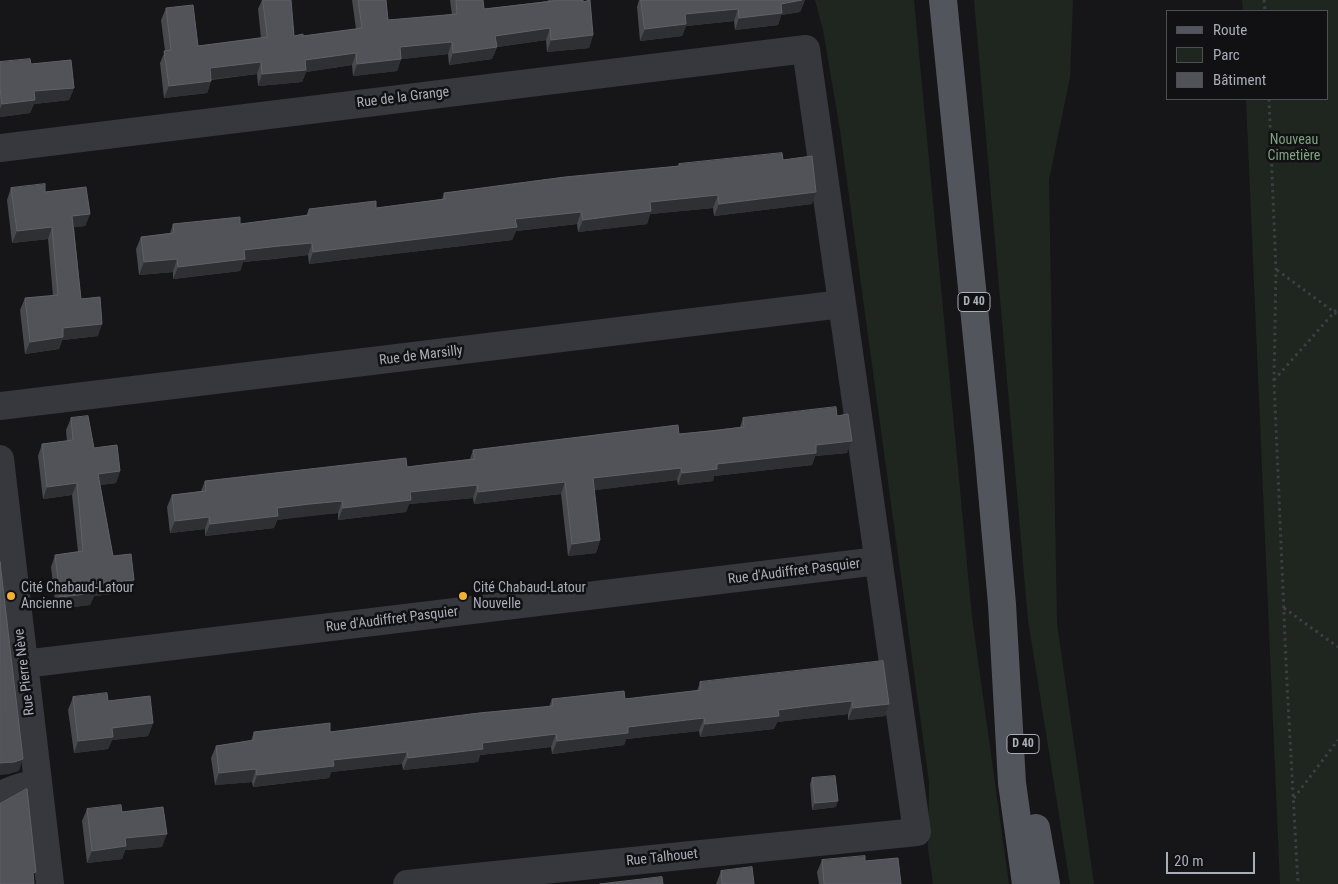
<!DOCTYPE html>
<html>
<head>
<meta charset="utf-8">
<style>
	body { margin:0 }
	#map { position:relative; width:1338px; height:884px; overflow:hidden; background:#161618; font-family:"Roboto Condensed",sans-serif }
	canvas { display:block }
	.legend { position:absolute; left:1166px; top:10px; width:162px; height:90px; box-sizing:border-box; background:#111113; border:1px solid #4d4f55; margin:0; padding:6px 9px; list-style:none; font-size:15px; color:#a8adb8 }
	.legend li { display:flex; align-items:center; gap:10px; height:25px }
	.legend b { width:25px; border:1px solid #4d4f55 }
	.scale { position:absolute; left:1166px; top:852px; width:89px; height:22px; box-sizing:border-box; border:2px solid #a8adb8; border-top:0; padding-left:6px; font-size:15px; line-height:18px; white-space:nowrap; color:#a8adb8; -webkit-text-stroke:4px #111113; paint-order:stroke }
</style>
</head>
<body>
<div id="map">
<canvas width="1338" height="884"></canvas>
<ul class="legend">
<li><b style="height:6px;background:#53555c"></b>Route</li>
<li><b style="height:14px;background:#1e261f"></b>Parc</li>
<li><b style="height:14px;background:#525359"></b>Bâtiment</li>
</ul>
<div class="scale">20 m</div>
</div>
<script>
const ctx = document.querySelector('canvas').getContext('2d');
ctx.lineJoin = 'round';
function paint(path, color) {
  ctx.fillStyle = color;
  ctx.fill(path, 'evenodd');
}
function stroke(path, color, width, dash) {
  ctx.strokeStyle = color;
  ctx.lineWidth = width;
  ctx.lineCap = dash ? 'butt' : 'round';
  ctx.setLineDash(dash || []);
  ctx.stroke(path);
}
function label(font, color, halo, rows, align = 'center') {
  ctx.font = font + ' "Roboto Condensed",sans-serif';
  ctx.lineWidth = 5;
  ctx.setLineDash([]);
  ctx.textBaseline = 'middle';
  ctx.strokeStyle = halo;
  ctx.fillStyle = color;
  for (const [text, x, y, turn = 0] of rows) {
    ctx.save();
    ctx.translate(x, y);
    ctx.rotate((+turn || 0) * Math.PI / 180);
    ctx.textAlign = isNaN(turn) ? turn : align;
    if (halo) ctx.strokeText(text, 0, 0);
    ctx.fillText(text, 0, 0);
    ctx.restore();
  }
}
paint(new Path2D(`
	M 815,0 L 914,0 L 972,617 L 1009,884 L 933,884 L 928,849 L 929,782 L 840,130 L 823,30 Z
	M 974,0 L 1073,0 L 1070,77 L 1049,180 L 1057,623 L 1094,884 L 1070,884 L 1028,620 Z
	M 1242,0 L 1338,0 L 1338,884 L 1280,884 L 1246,99 L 1327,99 L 1327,11 L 1243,11 Z`), '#1e261f');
stroke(new Path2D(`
	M 1264,0 L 1265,11
	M 1269,99 L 1276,270 L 1274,380 L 1287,684 L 1298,884
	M 1277,270 L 1338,315
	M 1274,380 L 1338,308
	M 1284,608 L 1338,647
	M 1294,798 L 1338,740`), '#3d3f44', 3, [2.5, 4]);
stroke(new Path2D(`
	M 0,148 L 806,49 L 917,832 L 407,884
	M 0,406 L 842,304
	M 0,459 L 50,884
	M 24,664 L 878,561
	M 0,796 C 12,789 24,785 38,784`), '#37383d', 28);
stroke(new Path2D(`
	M 943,0 L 988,447 L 1002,604 L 1012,783 L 1026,884
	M 1036,828 L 1046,884`), '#53555c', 28);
paint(new Path2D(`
	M 262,0 L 291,0 L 294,36 L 303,36 L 356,29 L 352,0 L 386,0 L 388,20 L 452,15 L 450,0 L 483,0 L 484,9 L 548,1 L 548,0 L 583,0 L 593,35 L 589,48 L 547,52 L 546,40 L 497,47 L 492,59 L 449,65 L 448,54 L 401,59 L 397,71 L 353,76 L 352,65 L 306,72 L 302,82 L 258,86 L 257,74 L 211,80 L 211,81 L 207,93 L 164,98 L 160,63 L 165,51 L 161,20 L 166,8 L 198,46 L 261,38 L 258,9 Z
	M 639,0 L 805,0 L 800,12 L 781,15 L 778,25 L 735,30 L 734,21 L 686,26 L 682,36 L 640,41 L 637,7 Z
	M 0,62 L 31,64 L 74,88 L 69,100 L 34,104 L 30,113 L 0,117 Z
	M 783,160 L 812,204 L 714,216 L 713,208 L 650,214 L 647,224 L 578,232 L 577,224 L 516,231 L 512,240 L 309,264 L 308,255 L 274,259 L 243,262 L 240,271 L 173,279 L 173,272 L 139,275 L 136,249 L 141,237 L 170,233 L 173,224 L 240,224 L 306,216 L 309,209 L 376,208 L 442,199 L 444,193 L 679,166 L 679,164 Z
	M 11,188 L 45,192 L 90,214 L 85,226 L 74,227 L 81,299 L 98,336 L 62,340 L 59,349 L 25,354 L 20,310 L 25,298 L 53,296 L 48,239 L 12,243 L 7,200 Z
	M 837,416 L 847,453 L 815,456 L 812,465 L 714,476 L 713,481 L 678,485 L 677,480 L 594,490 L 600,540 L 596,553 L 568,556 L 561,494 L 474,504 L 473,498 L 409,504 L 406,512 L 338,520 L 338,513 L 304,516 L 277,520 L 274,528 L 205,536 L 205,529 L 170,533 L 167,507 L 172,495 L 201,491 L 205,481 L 407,467 L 470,459 L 473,450 L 679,434 L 740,427 L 743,418 Z
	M 71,418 L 94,448 L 120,471 L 116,483 L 100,485 L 113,556 L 134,580 L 130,592 L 94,596 L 90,605 L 56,609 L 51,567 L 55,555 L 78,552 L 72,495 L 43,499 L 38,456 L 42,444 L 67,441 L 66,430 Z
	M 700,682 L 889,704 L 885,716 L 848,720 L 848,714 L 811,718 L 777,722 L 774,729 L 700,737 L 699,731 L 626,739 L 624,745 L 552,754 L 551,747 L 480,755 L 478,762 L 403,770 L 402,764 L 331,772 L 329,778 L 253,787 L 252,782 L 215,785 L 211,758 L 216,746 L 251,741 L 254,732 L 330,732 L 549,707 L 552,699 L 625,699 L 697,691 Z
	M 73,697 L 108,701 L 153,723 L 148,736 L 112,740 L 108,749 L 74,753 L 68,710 Z
	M 812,778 L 836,807 L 812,810 L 810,784 Z
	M 87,809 L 122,812 L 162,847 L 125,850 L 122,859 L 87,863 L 82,821 Z
	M 822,860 L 865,861 L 901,884 L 819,884 L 817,872 Z
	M 721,871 L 754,884 L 716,884 Z`), '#47494d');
paint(new Path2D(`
	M 802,0 L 805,0 L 800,12 L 781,15 L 778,25 L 735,30 L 739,18 L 781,4 Z
	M 738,9 L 734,21 L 686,26 L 682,36 L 640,41 L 645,29 L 685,14 Z
	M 550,28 L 546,40 L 491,48 L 495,36 Z
	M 593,35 L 589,48 L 547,52 L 551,40 Z
	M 452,42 L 448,54 L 395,60 L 400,47 Z
	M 497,47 L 492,59 L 449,65 L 453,53 Z
	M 356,53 L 352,65 L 306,72 L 302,82 L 258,86 L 262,74 L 305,60 Z
	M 401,59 L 397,71 L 353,76 L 357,64 Z
	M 261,62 L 257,74 L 205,80 L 210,68 Z
	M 211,81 L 207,93 L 164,98 L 169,86 Z
	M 74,88 L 69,100 L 34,104 L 30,113 L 0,117 L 0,109 L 2,104 L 34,91 Z
	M 816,192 L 812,204 L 714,216 L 719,204 Z
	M 718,195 L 713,208 L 650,214 L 647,224 L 578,232 L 583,220 L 650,202 Z
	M 581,212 L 577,224 L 516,231 L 512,240 L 309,264 L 313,252 L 515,219 Z
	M 90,214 L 85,226 L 68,228 L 72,216 Z
	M 52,227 L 48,239 L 12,243 L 17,231 Z
	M 312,243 L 308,255 L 243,262 L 240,271 L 173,279 L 178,267 L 244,250 Z
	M 177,259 L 173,272 L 139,275 L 144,262 Z
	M 102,324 L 98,336 L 62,340 L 59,349 L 25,354 L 30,342 L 63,328 Z
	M 852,441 L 847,453 L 815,456 L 812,465 L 714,476 L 713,481 L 678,485 L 682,473 L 717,464 L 816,445 Z
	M 681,468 L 677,480 L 589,491 L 593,478 Z
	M 120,471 L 116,483 L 94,486 L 98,474 Z
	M 565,482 L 561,494 L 474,504 L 478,492 Z
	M 77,483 L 72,495 L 43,499 L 47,487 Z
	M 477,485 L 473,498 L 409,504 L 406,512 L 338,520 L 343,508 L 410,492 Z
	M 342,501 L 338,513 L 277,520 L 274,528 L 205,536 L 210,524 L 277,508 Z
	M 209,517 L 205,529 L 170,533 L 175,521 Z
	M 600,540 L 596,553 L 568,556 L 572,544 Z
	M 134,580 L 130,592 L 94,596 L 90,605 L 56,609 L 60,597 L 93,584 Z
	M 852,701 L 848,714 L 777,722 L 774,729 L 700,737 L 705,724 L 778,710 Z
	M 889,704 L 885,716 L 848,720 L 853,708 Z
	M 704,718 L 699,731 L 626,739 L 624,745 L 552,754 L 557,741 L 628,727 Z
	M 153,723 L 148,736 L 112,740 L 108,749 L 74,753 L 78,741 L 112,728 Z
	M 556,734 L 551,747 L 480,755 L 478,762 L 403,770 L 408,758 L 482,743 Z
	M 407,752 L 402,764 L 331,772 L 329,778 L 253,787 L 257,775 L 333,760 Z
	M 23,759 L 19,771 L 9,774 L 0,775 L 0,763 Z
	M 256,769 L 252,782 L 215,785 L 219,773 Z
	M 838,801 L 836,807 L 812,810 L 815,803 Z
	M 167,834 L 162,847 L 125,850 L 122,859 L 87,863 L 92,851 L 125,838 Z`), '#2f3033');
const building = new Path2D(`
	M 263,0 L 291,0 L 294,36 L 303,34 L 303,36 L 362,28 L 358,0 L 386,0 L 388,20 L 457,14 L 456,0 L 483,0 L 484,9 L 554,1 L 554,0 L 583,0 L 583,2 L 590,0 L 593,35 L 551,40 L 550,28 L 495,36 L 497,47 L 453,53 L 452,42 L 400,47 L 401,59 L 357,64 L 356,53 L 305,60 L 306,70 L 262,74 L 261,62 L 210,68 L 211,81 L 169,86 L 164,51 L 171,50 L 166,8 L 193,5 L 198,46 L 267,37 Z
	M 641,0 L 802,0 L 781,4 L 782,13 L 739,18 L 738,9 L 685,14 L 686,24 L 645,29 Z
	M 30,59 L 31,64 L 71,60 L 74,88 L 34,91 L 35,100 L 2,104 L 0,89 L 0,62 Z
	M 782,153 L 783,160 L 812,156 L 816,192 L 719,204 L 718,195 L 650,202 L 651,211 L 583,220 L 581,212 L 515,219 L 517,227 L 313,252 L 312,243 L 279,246 L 244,250 L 245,259 L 178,267 L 177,259 L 144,262 L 141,237 L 174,233 L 173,224 L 240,217 L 240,224 L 309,215 L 309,209 L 376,201 L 376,208 L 445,199 L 444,193 L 565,177 L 679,166 L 679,164 Z
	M 45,184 L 45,192 L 86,187 L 90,214 L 72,216 L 81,299 L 100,297 L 102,324 L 63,328 L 63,337 L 30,342 L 25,298 L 58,295 L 52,227 L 17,231 L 11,188 Z
	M 836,407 L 837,416 L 848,414 L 852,441 L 816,445 L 816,453 L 717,464 L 717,469 L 682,473 L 681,468 L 593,478 L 600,540 L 572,544 L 565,482 L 478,492 L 477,485 L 410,492 L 411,500 L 343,508 L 342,501 L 309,504 L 277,508 L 278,516 L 210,524 L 209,517 L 175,521 L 172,495 L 206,491 L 205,481 L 406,458 L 407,467 L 439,463 L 475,459 L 473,450 L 678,425 L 679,434 L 711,431 L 744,427 L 743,418 Z
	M 88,416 L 94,448 L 117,445 L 120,471 L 98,474 L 113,556 L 131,554 L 134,580 L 93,584 L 95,593 L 60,597 L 55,555 L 83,551 L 77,483 L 47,487 L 42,444 L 73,440 L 71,418 Z
	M 0,562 L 23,759 L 14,762 L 0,763 Z
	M 883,661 L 889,704 L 853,708 L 852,701 L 816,705 L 778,710 L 779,716 L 705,724 L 704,718 L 628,727 L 628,733 L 557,741 L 556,734 L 482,743 L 483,749 L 408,758 L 407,752 L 333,760 L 334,766 L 257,775 L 256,769 L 219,773 L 216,746 L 254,740 L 254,732 L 330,723 L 330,732 L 479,713 L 553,706 L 552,699 L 624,691 L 625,699 L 701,690 L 700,682 Z
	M 107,693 L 108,701 L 150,696 L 153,723 L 112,728 L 113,737 L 78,741 L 73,697 Z
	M 835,776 L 838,801 L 815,803 L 812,778 Z
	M 27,789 L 36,872 L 33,873 L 34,884 L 0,884 L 0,804 Z
	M 121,805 L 122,812 L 163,807 L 167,834 L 125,838 L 126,846 L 92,851 L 87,809 Z
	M 865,856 L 865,861 L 898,858 L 901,884 L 824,884 L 822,860 Z
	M 752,867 L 754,884 L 722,884 L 721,871 Z
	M 662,877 L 663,884 L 600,884 Z`);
paint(building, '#525359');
stroke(building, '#5f6168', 1);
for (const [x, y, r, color] of [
	[11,596,5,"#f2b134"],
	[463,596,5,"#f2b134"]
]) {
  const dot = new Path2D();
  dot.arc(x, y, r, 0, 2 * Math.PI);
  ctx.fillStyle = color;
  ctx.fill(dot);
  stroke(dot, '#111113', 2);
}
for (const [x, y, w] of [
	[974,302,32],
	[1023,744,32]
]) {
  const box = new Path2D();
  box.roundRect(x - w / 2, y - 9.5, w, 19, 4);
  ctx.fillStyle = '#111113';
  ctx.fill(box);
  stroke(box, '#a8adb8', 1);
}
label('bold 12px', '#a8adb8', null, [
	["D 40",974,302],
	["D 40",1023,744]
]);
label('14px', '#a8adb8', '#111113', [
	["Rue de la Grange",403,98,-7],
	["Rue de Marsilly",421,356,-7],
	["Rue d'Audiffret Pasquier",794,572,-7],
	["Rue d'Audiffret Pasquier",392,620,-7],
	["Rue Pierre Nève",25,672,-97],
	["Rue Talhouet",662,858,-6]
]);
label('14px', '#7fa381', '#111113', [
	["Nouveau",1294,140],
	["Cimetière",1294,156]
]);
label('14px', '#a8adb8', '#111113', [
	["Cité Chabaud-Latour",21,588],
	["Ancienne",21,604],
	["Cité Chabaud-Latour",473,588],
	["Nouvelle",473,604]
], 'left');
</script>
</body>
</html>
